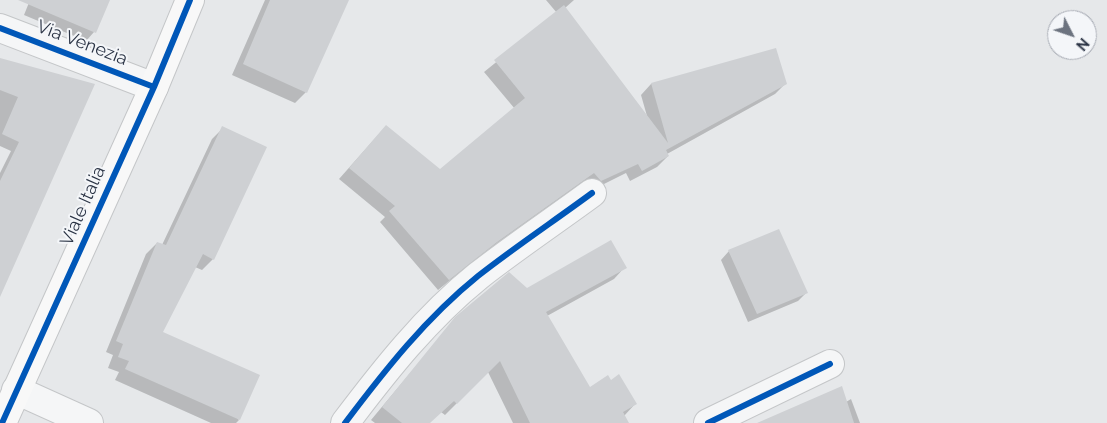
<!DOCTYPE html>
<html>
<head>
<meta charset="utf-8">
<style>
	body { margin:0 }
	#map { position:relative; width:1107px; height:423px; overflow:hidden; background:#e6e8ea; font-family:Raleway,sans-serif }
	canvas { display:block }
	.north { position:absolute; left:1047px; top:10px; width:50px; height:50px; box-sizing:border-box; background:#f4f6f9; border:1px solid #a4a8b1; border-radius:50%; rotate:131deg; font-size:14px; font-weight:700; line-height:20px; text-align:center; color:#2b3445 }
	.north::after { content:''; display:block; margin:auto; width:18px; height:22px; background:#6c737f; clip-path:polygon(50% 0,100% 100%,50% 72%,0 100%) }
</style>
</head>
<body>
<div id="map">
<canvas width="1107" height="423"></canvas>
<div class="north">N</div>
</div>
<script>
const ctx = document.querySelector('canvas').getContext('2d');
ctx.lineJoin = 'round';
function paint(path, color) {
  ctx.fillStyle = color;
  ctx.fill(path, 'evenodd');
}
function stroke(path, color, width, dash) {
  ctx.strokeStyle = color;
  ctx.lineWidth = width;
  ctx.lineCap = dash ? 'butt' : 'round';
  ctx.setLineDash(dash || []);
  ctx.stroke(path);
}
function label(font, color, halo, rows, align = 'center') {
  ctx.font = font + ' Raleway,sans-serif';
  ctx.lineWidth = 4;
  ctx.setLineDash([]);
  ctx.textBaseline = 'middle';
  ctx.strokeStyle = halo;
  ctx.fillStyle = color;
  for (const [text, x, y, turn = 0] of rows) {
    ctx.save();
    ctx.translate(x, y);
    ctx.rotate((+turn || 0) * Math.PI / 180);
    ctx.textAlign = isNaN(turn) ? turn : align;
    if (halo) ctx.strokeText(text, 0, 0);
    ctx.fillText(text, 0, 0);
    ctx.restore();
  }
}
paint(new Path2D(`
	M 30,0 L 108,0 L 94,32 L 86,41 L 24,15 Z
	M 265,0 L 347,0 L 306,92 L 295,103 L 232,75 Z
	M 546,0 L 574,0 L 565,8 L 647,116 L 641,95 L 651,84 L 786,83 L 775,94 L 667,154 L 668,156 L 657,167 L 630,181 L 626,173 L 590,191 L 583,183 L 484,253 L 438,290 L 380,222 L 385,217 L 339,179 L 386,126 L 440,171 L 515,109 L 484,72 L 557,13 Z
	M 0,59 L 93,85 L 0,294 L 0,173 L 11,151 L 0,146 Z
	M 223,128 L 213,259 L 202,270 L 195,267 L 161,333 L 239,420 L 236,423 L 211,423 L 115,380 L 119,372 L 108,368 L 113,355 L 106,352 L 146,254 L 157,243 L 162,245 L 212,139 Z
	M 729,251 L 807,292 L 798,301 L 748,322 L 721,260 Z
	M 625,267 L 614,279 L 547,316 L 589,388 L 636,403 L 624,416 L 628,423 L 513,423 L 488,372 L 445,415 L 441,412 L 429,423 L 375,423 L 371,420 L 456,318 L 526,290 Z
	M 851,399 L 860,423 L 771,423 L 846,402 Z`), '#0003');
paint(new Path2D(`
	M 18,0 L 110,0 L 96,33 Z
	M 270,0 L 349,0 L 307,93 L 243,64 Z
	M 564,5 L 668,143 L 651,83 L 776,48 L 787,84 L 666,150 L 669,156 L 642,171 L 638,164 L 601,181 L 594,173 L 497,242 L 449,280 L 389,211 L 395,206 L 349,168 L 386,125 L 440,169 L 525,98 L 494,60 Z
	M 0,58 L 95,84 L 0,297 L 0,181 L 19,142 L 2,134 L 18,97 L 0,90 Z
	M 222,126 L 267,147 L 214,260 L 203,254 L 163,332 L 260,375 L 240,420 L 125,369 L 129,361 L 118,357 L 123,344 L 116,341 L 157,242 L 166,245 Z
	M 779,229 L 808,293 L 757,314 L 728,250 Z
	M 611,240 L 627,268 L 546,312 L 590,387 L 608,375 L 611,380 L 619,374 L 637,404 L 623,412 L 629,423 L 530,423 L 500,361 L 457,404 L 454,401 L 430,423 L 402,423 L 382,407 L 455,317 L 509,272 L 527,288 Z
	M 842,386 L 854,423 L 757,423 Z`), '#ced0d3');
const street = new Path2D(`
	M 0,28 L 154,87
	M 16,390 L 89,423
	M 345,423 C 385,370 426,318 478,276 C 515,247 554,221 592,193
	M 708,423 L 830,364`);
const secondary = new Path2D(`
	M 2,423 L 154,87 L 190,0`);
stroke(street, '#c4c6c8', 30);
stroke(secondary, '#c4c6c8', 30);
stroke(street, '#f5f6f7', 28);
stroke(secondary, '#f8f8f8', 28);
stroke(new Path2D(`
	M 0,28 L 154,87
	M 2,423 L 154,87 L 190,0
	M 345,423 C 385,370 426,318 478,276 C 515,247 554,221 592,193
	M 708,423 L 830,364`), '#0057b8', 6);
label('18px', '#2b3445', '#f4f6f9', [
	["Via Venezia",82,43,21],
	["Viale Italia",83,206,-66]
]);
</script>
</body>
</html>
